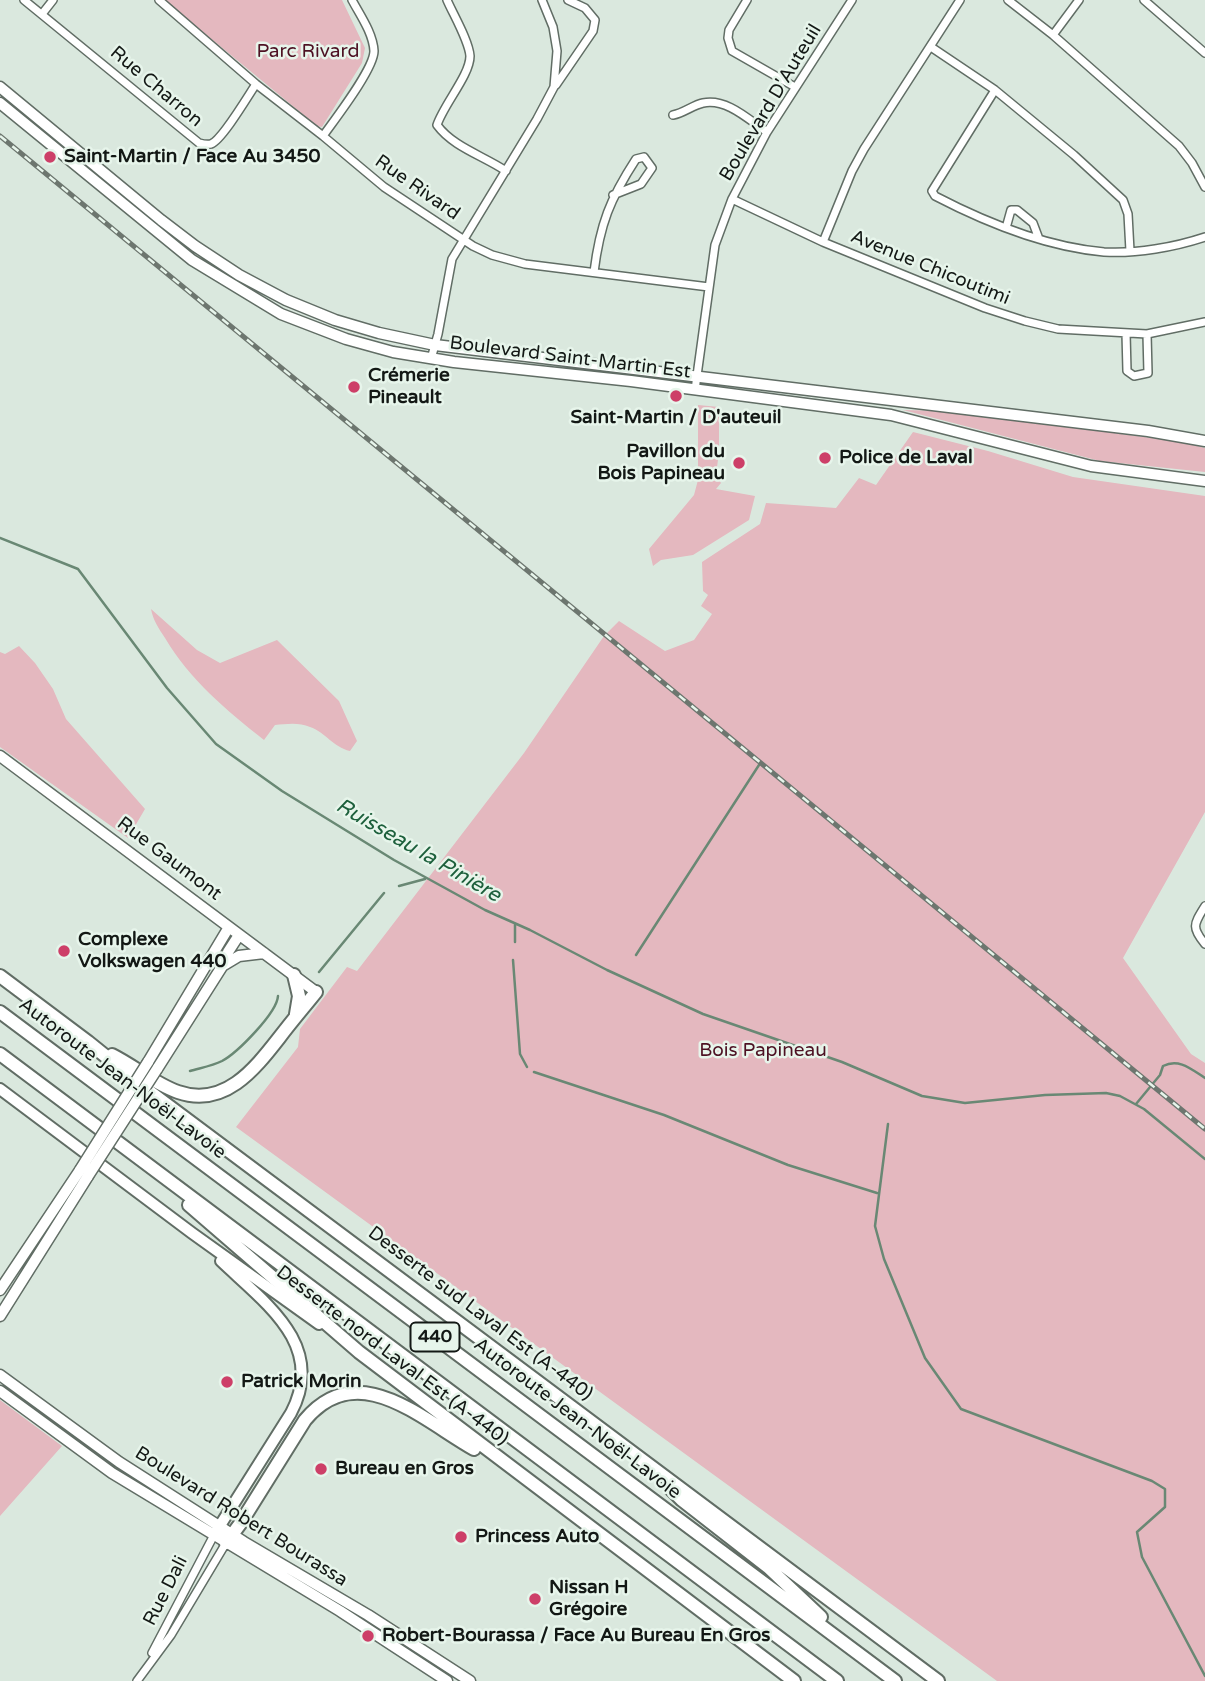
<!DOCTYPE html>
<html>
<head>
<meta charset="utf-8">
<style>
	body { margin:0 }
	canvas { display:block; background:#dae8de }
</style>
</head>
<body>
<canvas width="1205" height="1681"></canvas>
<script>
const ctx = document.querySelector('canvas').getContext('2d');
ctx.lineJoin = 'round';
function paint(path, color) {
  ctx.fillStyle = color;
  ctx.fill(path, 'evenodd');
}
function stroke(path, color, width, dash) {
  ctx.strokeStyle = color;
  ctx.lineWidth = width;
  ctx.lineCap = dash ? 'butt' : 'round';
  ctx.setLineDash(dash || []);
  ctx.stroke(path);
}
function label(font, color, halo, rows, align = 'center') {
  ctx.font = font + ' "Varela Round",sans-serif';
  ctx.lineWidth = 5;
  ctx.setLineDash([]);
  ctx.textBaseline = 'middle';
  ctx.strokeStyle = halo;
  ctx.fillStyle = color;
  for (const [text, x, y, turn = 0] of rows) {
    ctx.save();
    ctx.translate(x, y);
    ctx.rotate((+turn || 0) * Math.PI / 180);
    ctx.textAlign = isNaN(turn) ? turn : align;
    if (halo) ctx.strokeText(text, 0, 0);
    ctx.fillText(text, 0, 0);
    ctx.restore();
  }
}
paint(new Path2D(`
	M 164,0 L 342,0 L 365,48 L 362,63 L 322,127 L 317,126 Z
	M 698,405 L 719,407 L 719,452 L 716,475 L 721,483 L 716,489 L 755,496 L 749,520 L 693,555 L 661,560 L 653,566 L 649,549 L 694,495 L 698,480 Z
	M 903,410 L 948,411 L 1182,442 L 1205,448 L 1205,472 L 1100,461 Z
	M 913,432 L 988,451 L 1073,477 L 1205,496 L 1205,812 L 1123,958 L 1191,1054 L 1205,1063 L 1205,1681 L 997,1681 L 236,1127 L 298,1047 L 300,1029 L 347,967 L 357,971 L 524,753 L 604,636 L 619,621 L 665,651 L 694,640 L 712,614 L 701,606 L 708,595 L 703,591 L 702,562 L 760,524 L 766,503 L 836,508 L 859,478 L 876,485 Z
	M 151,609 L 197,650 L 220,663 L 277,640 L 339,701 L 357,741 L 350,751 C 333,747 325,732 310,727 C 299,722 286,724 275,725 L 264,740 C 226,710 190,680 165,638 C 159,629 153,620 151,609 Z
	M 19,646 L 35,663 L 53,689 L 66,719 L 145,809 L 128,838 L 0,747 L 0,652 L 5,654 Z
	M 0,1400 L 62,1446 L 0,1516 Z`), '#e4b8bf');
stroke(new Path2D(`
	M 0,538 L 78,569 L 167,688 L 216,744 L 282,791 L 394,860 L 485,910 L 530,930 L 607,970 L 703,1014 L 842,1062 L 922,1096 L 965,1103 L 1045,1095 L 1106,1093 L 1120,1096 L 1144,1109 L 1205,1159
	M 399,886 L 425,879
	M 515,924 L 515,942
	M 636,955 L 759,765
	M 513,960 L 520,1054 L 527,1067
	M 319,972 L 384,893
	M 190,1071 C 200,1068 212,1066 222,1061 C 237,1053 277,1013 278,996
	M 534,1072 L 664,1115 L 788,1165 L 877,1193
	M 1136,1104 L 1160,1075 L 1163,1066 C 1179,1058 1191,1069 1205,1078
	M 888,1124 L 875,1226 L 884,1259 L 925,1358 L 961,1409 L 1152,1481 L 1165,1489 L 1165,1507 L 1137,1532 L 1142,1557 L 1205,1676`), '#698874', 2.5);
const street = new Path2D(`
	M 24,0 L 199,143 C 203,144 207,145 211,144 C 222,140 248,96 256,84
	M 159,0 L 256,84 L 323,136 L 384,187 L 473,246 L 492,255 L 525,264 L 709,287
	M 447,0 C 453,14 469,41 470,56 C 470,75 444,104 437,125 C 453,147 484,156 506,171
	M 747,0 L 729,30 L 728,38 L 732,51 L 795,87
	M 1008,0 L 1053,35 L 1179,146 L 1192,163 L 1205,187
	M 1144,0 L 1205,53
	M 42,14 L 53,0
	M 1053,35 L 1079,0
	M 931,47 L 995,90 L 1074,155 L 1123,200 L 1128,214 L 1130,251
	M 556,85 L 593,31 L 595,20 L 585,8 L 568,0
	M 995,90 L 932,191 L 935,196 C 985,222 1047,247 1104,252 C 1136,254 1175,247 1205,237
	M 673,115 C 684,113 693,105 703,103 C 727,98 749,120 767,132
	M 323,136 C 335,119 374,69 374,51 C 373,33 360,15 352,0
	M 732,199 L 823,242 L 985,308 L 1025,321 L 1058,329 L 1147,334 L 1205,322
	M 1006,228 L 1011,210 L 1017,210 L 1033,223 L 1039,239
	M 823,242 L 852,171 L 864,149 L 960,0
	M 594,272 C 600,224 610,199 636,159 L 644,157 L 652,168 L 641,184 L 613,195
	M 1126,333 L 1127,371 L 1134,376 L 1148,373 L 1147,334
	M 431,359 L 438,334 L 452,259 L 537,119 L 554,87 L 557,51 L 553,27 L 542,0
	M 695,390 L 715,245 L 732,199 L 767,132 L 852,0
	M 1205,906 C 1194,924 1191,927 1205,944
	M 152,1653 L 214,1535
	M 137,1681 L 171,1635 L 226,1543`);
const secondary = new Path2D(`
	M 0,87 L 161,220 L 195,246 L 239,275 L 286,300 L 335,320 L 379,333 L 435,345 L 1148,431 L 1205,441
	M 0,103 L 192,260 L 281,314 L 346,339 L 393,352 L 454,362 L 631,381 L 891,415 L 1091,466 L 1205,481
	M 0,756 L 316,992
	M 224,965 L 239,956 L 264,953
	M 148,1062 L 229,927
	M 157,1069 L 223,965 L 228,952 L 239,935
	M 0,1290 L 80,1170
	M 0,1316 L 88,1176
	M 0,1375 L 119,1462 L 244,1542 L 368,1615 L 470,1681
	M 0,1391 L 112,1473 L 340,1611 L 447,1681`);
const primary = new Path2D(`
	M 0,1089 L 192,1233 L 319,1324
	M 214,1535 L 291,1413 C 327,1345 265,1303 221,1261`);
const highway = new Path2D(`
	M 294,975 L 299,996 L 296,1014
	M 0,976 L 88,1042 L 150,1092 L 938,1681
	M 0,1012 L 895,1681
	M 0,1054 L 837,1681
	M 112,1055 C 134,1066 155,1084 178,1092 C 224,1108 254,1070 279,1038 C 291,1022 304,1007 316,992
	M 189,1205 L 359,1352 L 794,1681
	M 670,1488 L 682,1500 L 768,1567 L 821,1617
	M 226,1543 L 240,1524 L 305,1420 C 358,1357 421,1419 474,1449`);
stroke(street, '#616d65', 10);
stroke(secondary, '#616d65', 13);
stroke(primary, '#616d65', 14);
stroke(highway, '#616d65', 16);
stroke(street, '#fff', 7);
stroke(secondary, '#fff', 10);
stroke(primary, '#fff', 10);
stroke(highway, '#fff', 12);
const rail = new Path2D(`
	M 0,136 L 1205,1129`);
stroke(rail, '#6d766f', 5);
stroke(rail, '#e7f5eb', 2.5, [8]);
const secondaryBridge = new Path2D(`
	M 80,1170 L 148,1062
	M 88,1176 L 157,1069`);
stroke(secondaryBridge, '#616d65', 13, []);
stroke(secondaryBridge, '#fff', 10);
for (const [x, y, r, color] of [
	[50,157,7,"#cd3f68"],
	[354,387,7,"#cd3f68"],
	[676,396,7,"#cd3f68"],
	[825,458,7,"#cd3f68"],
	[739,463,7,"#cd3f68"],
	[64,951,7,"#cd3f68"],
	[227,1382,7,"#cd3f68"],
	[321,1469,7,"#cd3f68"],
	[461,1537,7,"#cd3f68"],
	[535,1599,7,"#cd3f68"],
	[368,1636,7,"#cd3f68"]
]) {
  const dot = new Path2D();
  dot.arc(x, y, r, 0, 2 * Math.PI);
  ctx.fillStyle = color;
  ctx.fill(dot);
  stroke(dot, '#e7f5eb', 2.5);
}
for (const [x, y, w] of [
	[435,1337,49]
]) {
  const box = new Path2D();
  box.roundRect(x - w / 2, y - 14.5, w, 29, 5);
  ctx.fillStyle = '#e7f5eb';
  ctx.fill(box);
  stroke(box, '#131815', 2);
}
label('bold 18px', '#131815', null, [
	["440",435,1337]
]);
label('19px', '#4d1123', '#e7f5eb', [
	["Parc Rivard",308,52],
	["Bois Papineau",763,1051]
]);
label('19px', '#131815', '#e7f5eb', [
	["Rue Charron",156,87,40],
	["Boulevard D'Auteuil",771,103,-59],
	["Rue Rivard",417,188,35],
	["Avenue Chicoutimi",930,268,22],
	["Boulevard Saint-Martin Est",570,358,7],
	["Rue Gaumont",169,859,37],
	["Autoroute Jean-Noël-Lavoie",122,1079,37],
	["Desserte sud Laval Est (A-440)",480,1314,37],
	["Desserte nord Laval Est (A-440)",392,1356,37],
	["Autoroute Jean-Noël-Lavoie",577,1419,37],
	["Boulevard Robert Bourassa",241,1517,32],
	["Rue Dali",166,1591,-63]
]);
label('bold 19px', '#131815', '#e7f5eb', [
	["Saint-Martin / Face Au 3450",64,157],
	["Crémerie",368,376],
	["Pineault",368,398],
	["Saint-Martin / D'auteuil",676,418,"center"],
	["Pavillon du",725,452,"right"],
	["Bois Papineau",725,474,"right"],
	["Police de Laval",839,458],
	["Complexe",78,940],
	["Volkswagen 440",78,962],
	["Patrick Morin",241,1382],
	["Bureau en Gros",335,1469],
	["Princess Auto",475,1537],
	["Nissan H",549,1588],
	["Grégoire",549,1610],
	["Robert-Bourassa / Face Au Bureau En Gros",382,1636]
], 'left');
label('italic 21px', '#1d603c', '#e7f5eb', [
	["Ruisseau la Pinière",418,851,30]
]);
</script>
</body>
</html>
